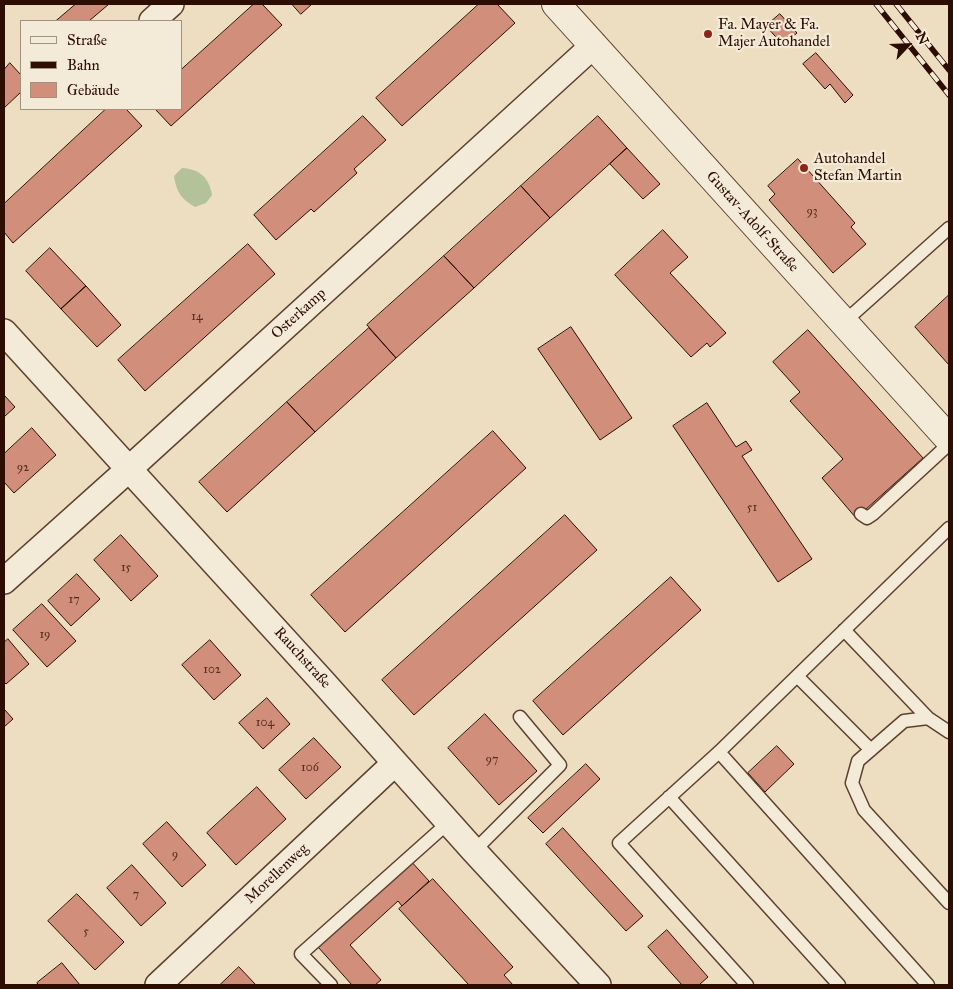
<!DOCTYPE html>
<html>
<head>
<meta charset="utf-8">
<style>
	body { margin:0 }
	#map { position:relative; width:953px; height:989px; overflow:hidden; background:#eddec2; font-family:"IM FELL Great Primer",serif }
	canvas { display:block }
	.frame { position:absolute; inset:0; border:5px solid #2d0d00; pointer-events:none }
	.legend { position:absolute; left:20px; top:20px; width:162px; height:90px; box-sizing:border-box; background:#f3ead7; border:1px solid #a49281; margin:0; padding:6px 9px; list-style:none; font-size:15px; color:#2d0d00 }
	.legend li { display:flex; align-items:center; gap:10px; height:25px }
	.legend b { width:25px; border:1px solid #a49281 }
	.north { position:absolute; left:883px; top:20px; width:50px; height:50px; -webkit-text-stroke:4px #f3ead7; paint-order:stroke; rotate:65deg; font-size:14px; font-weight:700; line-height:20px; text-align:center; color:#2d0d00 }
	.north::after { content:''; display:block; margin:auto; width:18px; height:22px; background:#2d0d00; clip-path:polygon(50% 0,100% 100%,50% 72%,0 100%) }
</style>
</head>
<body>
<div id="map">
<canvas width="953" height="989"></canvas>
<div class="frame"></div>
<ul class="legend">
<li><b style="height:6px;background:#f3ead7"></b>Straße</li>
<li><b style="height:6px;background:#2d0d00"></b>Bahn</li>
<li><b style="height:14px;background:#d18e7b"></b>Gebäude</li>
</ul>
<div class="north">N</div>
</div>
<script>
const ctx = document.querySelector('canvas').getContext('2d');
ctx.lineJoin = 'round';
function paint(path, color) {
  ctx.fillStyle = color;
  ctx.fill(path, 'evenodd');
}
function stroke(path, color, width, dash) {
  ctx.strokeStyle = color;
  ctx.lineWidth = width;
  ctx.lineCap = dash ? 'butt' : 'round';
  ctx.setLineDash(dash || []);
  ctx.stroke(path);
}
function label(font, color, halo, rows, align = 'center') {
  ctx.font = font + ' "IM FELL Great Primer",serif';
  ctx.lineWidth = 4.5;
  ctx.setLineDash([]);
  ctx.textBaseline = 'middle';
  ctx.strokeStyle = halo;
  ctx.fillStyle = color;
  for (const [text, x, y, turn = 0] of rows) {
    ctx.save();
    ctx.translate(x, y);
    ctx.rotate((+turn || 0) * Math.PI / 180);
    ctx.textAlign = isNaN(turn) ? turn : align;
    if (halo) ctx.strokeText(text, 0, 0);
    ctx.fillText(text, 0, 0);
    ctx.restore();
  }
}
paint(new Path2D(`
	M 182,168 C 200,169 209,178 212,195 L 206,203 L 195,207 C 181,199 176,191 174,176 Z`), '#b3c298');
const building = new Path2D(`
	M 76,4 L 109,4 L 89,21 L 56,21 Z
	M 254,4 L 262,4 L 282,25 L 171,126 L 155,109 L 181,109 L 181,70 Z
	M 292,4 L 312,4 L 301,14 Z
	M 479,4 L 497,4 L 515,23 L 402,126 L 376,98 Z
	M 780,14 L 797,33 L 783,45 L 766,26 Z
	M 816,53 L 853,95 L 845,103 L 830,84 L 825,89 L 803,64 Z
	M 10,63 L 21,75 L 21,92 L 4,108 L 4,70 Z
	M 106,109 L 126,109 L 142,126 L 13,243 L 4,232 L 4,204 Z
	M 363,116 L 386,140 L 354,169 L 357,173 L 314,212 L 311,209 L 276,240 L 254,215 Z
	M 598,116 L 627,148 L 550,218 L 521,186 Z
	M 627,148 L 660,184 L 643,199 L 610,164 Z
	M 798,159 L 855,223 L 851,227 L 866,244 L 833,273 L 769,200 L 775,194 L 768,186 Z
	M 521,186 L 550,218 L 474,288 L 444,256 Z
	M 663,230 L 688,257 L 670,273 L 726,333 L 710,347 L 707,343 L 691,357 L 615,275 Z
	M 248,244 L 275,274 L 145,391 L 118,360 Z
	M 50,248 L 86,286 L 61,309 L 26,271 Z
	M 444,256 L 474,288 L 396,358 L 367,325 Z
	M 86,286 L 121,325 L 97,347 L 61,309 Z
	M 949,295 L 949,365 L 915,327 Z
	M 571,327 L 632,418 L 600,440 L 538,349 Z
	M 369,328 L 396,358 L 315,432 L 287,402 Z
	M 808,330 L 923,458 L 856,518 L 822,478 L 843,459 L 790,401 L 800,392 L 773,362 Z
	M 4,395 L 15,407 L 4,417 Z
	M 287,402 L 315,432 L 227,512 L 199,482 Z
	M 707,403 L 736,447 L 746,441 L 752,450 L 742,456 L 812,559 L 778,582 L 673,426 Z
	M 32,428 L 56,455 L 14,493 L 4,482 L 4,454 Z
	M 493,431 L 526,468 L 345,632 L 311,595 Z
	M 565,515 L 597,550 L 414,715 L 382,680 Z
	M 121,535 L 158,576 L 131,601 L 94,560 Z
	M 77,574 L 100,599 L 71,626 L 48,601 Z
	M 671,577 L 701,610 L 563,735 L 533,701 Z
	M 42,604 L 76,641 L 47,667 L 13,630 Z
	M 8,639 L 29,664 L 6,684 L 4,682 L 4,643 Z
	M 210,640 L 241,675 L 214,700 L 182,665 Z
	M 267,698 L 290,724 L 263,749 L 239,723 Z
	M 4,709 L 13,719 L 4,727 Z
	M 485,714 L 537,771 L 499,805 L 448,748 Z
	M 314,738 L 341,767 L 306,799 L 279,770 Z
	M 777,746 L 794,764 L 765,792 L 748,773 Z
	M 586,764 L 600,779 L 543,833 L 528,818 Z
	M 257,787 L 286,819 L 236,865 L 207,833 Z
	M 167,822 L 206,865 L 182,887 L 143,844 Z
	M 563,828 L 643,916 L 626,931 L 546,844 Z
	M 409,859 L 429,881 L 402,906 L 398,901 L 350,945 L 381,980 L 375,985 L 352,985 L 318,947 Z
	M 132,865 L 166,903 L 141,926 L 107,888 Z
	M 433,879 L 513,967 L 504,975 L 513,985 L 469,985 L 399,909 Z
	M 77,894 L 124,942 L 95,970 L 48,921 Z
	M 667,930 L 708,977 L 699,985 L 682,985 L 648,947 Z
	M 62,963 L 80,985 L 39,985 L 37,983 Z
	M 239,967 L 256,985 L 220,985 Z`);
paint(building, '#d18e7b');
stroke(building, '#2d0d00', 1);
const service = new Path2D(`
	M 843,323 L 949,228
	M 861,514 L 867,518 L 873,514 L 949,444
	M 844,630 L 928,718
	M 797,676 L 871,750
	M 949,732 L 928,718 L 904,721 L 858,761 L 852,783 L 864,810 L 949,903
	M 719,752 L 928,985
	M 669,797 L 839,985
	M 474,851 L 560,765 L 520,717
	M 331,985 L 301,954 L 449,822
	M 747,985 L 619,843 L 719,752 L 949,528`);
const minor = new Path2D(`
	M 152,21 L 171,4
	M 4,332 L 323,682 L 474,851 L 598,985
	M 4,581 L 129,469 L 594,45
	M 158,985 L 395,763`);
const tertiary = new Path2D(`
	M 556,4 L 949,439`);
stroke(service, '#5d4130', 15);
stroke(minor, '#5d4130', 28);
stroke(tertiary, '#5d4130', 30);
stroke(service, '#f3ead7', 12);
stroke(minor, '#f3ead7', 25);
stroke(tertiary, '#f3ead7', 28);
const rail = new Path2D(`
	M 876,4 L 949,95
	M 896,4 L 949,70`);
stroke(rail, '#2d0d00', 5.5);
stroke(rail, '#f3ead7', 4, [11]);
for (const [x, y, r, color] of [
	[708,34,5,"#8f2418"],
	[804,168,5,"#8f2418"]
]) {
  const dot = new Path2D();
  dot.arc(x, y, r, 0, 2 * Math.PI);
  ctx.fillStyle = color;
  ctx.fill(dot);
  stroke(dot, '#f3ead7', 2);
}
label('12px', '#562d1f', null, [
	["93",812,212],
	["14",197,317],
	["92",23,468],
	["51",752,508],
	["15",126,568],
	["17",74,600],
	["19",45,635],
	["102",212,670],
	["104",265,723],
	["97",492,760],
	["106",310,768],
	["9",175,855],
	["7",136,895],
	["5",86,932]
]);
label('15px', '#2d0d00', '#f3ead7', [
	["Fa. Mayer & Fa.",718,25],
	["Majer Autohandel",718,42],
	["Autohandel",814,159],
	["Stefan Martin",814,176]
], 'left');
label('15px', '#2d0d00', '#f3ead7', [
	["Gustav-Adolf-Straße",752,222,48],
	["Osterkamp",299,314,-42],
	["Rauchstraße",302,658,48],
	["Morellenweg",277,874,-43]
]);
</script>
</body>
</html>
